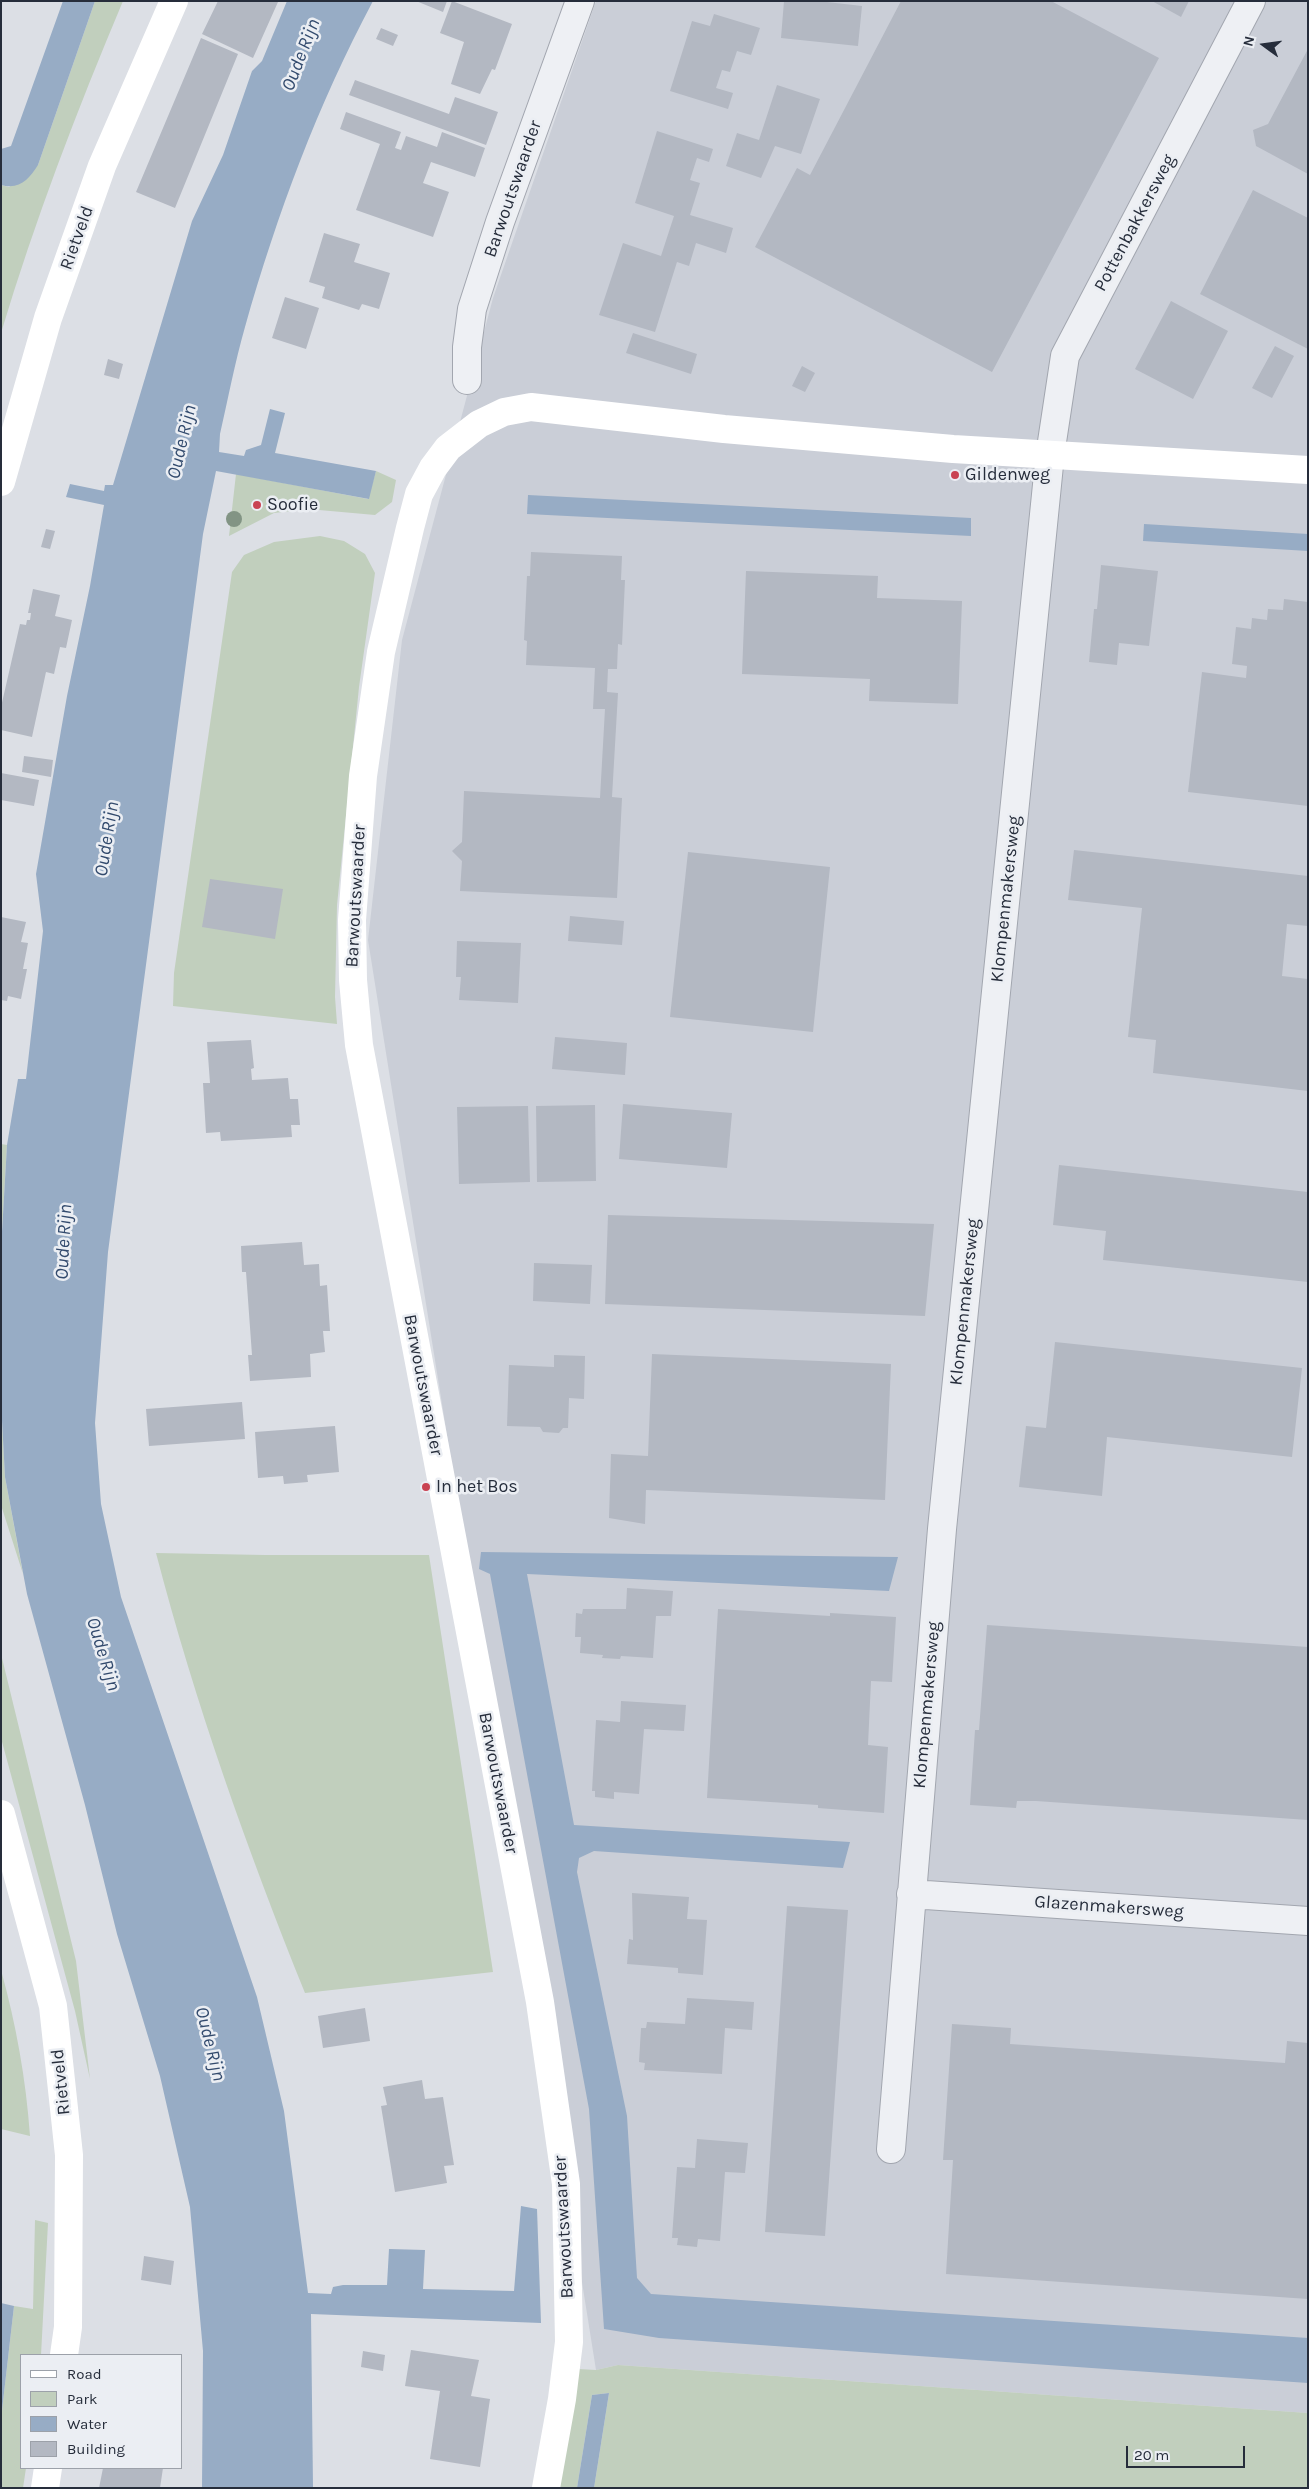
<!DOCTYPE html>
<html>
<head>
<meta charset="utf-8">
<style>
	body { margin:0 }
	#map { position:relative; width:1309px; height:2489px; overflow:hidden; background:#dcdfe5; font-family:Karla,sans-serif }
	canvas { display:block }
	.frame { position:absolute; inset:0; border:2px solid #262d3b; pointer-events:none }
	.legend { position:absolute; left:20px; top:2354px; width:162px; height:115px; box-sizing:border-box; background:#ebeef3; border:1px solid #9ca1a9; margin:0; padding:6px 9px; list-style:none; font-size:15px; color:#262d3b }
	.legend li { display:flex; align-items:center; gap:10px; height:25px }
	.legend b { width:25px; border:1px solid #9ca1a9 }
	.north { position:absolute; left:1239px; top:20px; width:50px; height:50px; -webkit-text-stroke:4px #ebeef3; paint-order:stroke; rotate:284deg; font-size:14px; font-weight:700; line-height:20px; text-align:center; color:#262d3b }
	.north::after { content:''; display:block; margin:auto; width:18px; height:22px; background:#262d3b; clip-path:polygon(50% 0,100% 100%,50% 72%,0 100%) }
	.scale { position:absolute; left:1126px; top:2446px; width:119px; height:22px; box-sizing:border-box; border:2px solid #262d3b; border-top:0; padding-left:6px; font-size:15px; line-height:18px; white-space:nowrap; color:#262d3b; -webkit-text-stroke:4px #ebeef3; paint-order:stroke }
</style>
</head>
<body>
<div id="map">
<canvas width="1309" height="2489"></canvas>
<div class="frame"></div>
<ul class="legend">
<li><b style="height:6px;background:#fff"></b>Road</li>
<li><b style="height:14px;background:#c1cfbd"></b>Park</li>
<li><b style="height:14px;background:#97acc5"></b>Water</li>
<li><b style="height:14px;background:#b3b8c2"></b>Building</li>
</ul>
<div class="north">N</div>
<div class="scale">20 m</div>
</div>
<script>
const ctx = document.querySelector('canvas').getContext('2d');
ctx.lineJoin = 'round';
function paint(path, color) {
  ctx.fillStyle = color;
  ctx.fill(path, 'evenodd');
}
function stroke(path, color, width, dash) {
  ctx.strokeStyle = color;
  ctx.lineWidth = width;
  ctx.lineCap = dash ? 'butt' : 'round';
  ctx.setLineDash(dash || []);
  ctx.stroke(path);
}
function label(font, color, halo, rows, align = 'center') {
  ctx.font = font + ' Karla,sans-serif';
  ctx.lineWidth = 5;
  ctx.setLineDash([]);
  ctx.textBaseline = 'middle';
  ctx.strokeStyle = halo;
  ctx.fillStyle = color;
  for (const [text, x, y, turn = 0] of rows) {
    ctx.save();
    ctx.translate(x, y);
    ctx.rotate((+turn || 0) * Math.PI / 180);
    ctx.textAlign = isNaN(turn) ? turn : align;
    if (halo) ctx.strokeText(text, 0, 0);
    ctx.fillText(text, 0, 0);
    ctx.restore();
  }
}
paint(new Path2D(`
	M 596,1 L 1308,1 L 1308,2413 L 618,2365 L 596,2370 L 368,940 L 402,640 L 493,298 Z`), '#caced7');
paint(new Path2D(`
	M 95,1 L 123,1 C 77,110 35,220 1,333 L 1,185 L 9,187 L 38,165 Z
	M 376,471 L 396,480 L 392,502 L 375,515 L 308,509 L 274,513 L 229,536 L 236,474 L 368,499 Z
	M 320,536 L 344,541 L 365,554 L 375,573 L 359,687 L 337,905 L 335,997 L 337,1024 L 173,1006 L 174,973 L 232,572 L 244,555 L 274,542 Z
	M 1,1144 L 7,1145 L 1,1249 Z
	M 1,1402 L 5,1477 L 23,1574 L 1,1505 Z
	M 156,1553 L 265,1555 L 429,1555 L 493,1972 L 305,1993 C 247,1849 195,1703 156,1553 Z
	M 1,1654 L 76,1961 L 90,2079 L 75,2011 L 1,1738 Z
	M 1,1970 C 16,2024 26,2079 30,2136 L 1,2129 Z
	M 35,2220 L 48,2223 L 41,2355 L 21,2355 L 21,2468 L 26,2468 L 23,2488 L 1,2488 L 1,2419 L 14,2306 L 33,2309 Z
	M 618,2365 L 1308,2413 L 1308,2488 L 594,2488 L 609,2393 L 592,2395 L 577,2488 L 557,2488 L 578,2369 L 596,2370 Z`), '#c1cfbd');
paint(new Path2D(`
	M 63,1 L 95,1 L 38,165 C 29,179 20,190 1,185 L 1,149 L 11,146 Z
	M 287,1 L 373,1 C 318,104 277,214 245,327 C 235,362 228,399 220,434 L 219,452 L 244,456 L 246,450 L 261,445 L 270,409 L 285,413 L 275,453 L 376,471 L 369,499 L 216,471 L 203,534 L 108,1252 L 95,1423 L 101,1504 L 121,1597 L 257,1997 L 284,2111 L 308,2293 L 331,2294 L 333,2287 L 343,2285 L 387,2285 L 389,2249 L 425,2250 L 423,2289 L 514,2291 L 521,2206 L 537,2209 L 541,2323 L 311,2314 L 313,2488 L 202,2488 L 203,2351 L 190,2207 L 160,2076 L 117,1934 L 85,1805 L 27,1594 L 5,1477 L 1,1402 L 1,1249 L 7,1145 L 18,1079 L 26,1079 L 43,931 L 36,874 L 67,696 L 90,586 L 104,505 L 66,497 L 70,484 L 104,491 L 105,485 L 113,485 L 192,221 L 223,155 L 252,71 L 262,61 Z
	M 528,495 L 971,518 L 971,536 L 527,514 Z
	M 1144,524 L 1308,534 L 1308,551 L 1143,541 Z
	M 481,1552 L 898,1557 L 889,1591 L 527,1574 L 574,1825 L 850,1842 L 843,1868 L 594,1851 L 579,1858 L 577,1872 L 627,2116 L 637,2278 L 651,2294 L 1308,2338 L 1308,2383 L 659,2338 L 604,2329 L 589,2109 L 490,1574 L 479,1569 Z
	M 1,2303 L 14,2306 L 1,2419 Z
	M 609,2393 L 594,2488 L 577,2488 L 592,2395 Z`), '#97acc5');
paint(new Path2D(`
	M 218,1 L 278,2 L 253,58 L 202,34 Z
	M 416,1 L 447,1 L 443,12 Z
	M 452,1 L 512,24 L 495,70 L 492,69 L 480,94 L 451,84 L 464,42 L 440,33 Z
	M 784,1 L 818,1 L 862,6 L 858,46 L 781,38 Z
	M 901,1 L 1051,1 L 1159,58 L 992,372 L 755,247 L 797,168 L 810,175 Z
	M 1152,1 L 1189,1 L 1181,17 Z
	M 714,14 L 760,28 L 751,55 L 737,51 L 730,72 L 722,70 L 716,88 L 733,93 L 728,109 L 670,91 L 692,21 L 710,26 Z
	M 381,28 L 398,35 L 393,46 L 376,39 Z
	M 201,38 L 238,54 L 175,208 L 136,192 Z
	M 1308,49 L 1308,174 L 1256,146 L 1253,130 L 1268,124 Z
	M 355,80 L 449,114 L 455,97 L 498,112 L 486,145 L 349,95 Z
	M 777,85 L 820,99 L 801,154 L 775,146 L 761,178 L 726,166 L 737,133 L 759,140 Z
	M 346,112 L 401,132 L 395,148 L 401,150 L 406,136 L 437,147 L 442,132 L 485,148 L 475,177 L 431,162 L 423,183 L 449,192 L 433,237 L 356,210 L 380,144 L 340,129 Z
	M 657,131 L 713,149 L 709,162 L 697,158 L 690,180 L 700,183 L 690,215 L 733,228 L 726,253 L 696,243 L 689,266 L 677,262 L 655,332 L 599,315 L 623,243 L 661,256 L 674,216 L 635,203 Z
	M 1253,190 L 1308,218 L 1308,349 L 1200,294 Z
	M 324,233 L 360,244 L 354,262 L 390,273 L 379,309 L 362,304 L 359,310 L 322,298 L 325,287 L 309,282 Z
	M 285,297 L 319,308 L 306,349 L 272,338 Z
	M 1171,301 L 1228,331 L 1193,399 L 1135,369 Z
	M 633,333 L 697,354 L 691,374 L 626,353 Z
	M 1275,346 L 1294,356 L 1272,398 L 1252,388 Z
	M 108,359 L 123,364 L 119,379 L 104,375 Z
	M 802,366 L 815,373 L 805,392 L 792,386 Z
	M 46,529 L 55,531 L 50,549 L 41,547 Z
	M 531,552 L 622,556 L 621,580 L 625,580 L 622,645 L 618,644 L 617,669 L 608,669 L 607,692 L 618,693 L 612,797 L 622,798 L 617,898 L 460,891 L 462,861 L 452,851 L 462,842 L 464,791 L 600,798 L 605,709 L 593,709 L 595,668 L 526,665 L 527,641 L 524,640 L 527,576 L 530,576 Z
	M 1101,565 L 1158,571 L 1149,646 L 1119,643 L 1117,665 L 1089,662 L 1094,609 L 1097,609 Z
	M 746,571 L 878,576 L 877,598 L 962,601 L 958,704 L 869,701 L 870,679 L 742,674 Z
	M 33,589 L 60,595 L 55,616 L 72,620 L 66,648 L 60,647 L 54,674 L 46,672 L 32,737 L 1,730 L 1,707 L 20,624 L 26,625 L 27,620 L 30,620 L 31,613 L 28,613 Z
	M 1284,599 L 1308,602 L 1308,806 L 1188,792 L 1202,672 L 1246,678 L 1247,666 L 1232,664 L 1236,627 L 1251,629 L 1252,618 L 1267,620 L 1268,609 L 1283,610 Z
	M 24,756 L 53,760 L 51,777 L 22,772 Z
	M 1,773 L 39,780 L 34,806 L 1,800 Z
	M 1074,850 L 1308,876 L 1308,926 L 1287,924 L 1282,976 L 1308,979 L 1308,1091 L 1153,1073 L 1156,1040 L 1128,1037 L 1142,908 L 1068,900 Z
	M 688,852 L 830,867 L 813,1032 L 670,1017 Z
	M 210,879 L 283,889 L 275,939 L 202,927 Z
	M 570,916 L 624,921 L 622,945 L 568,941 Z
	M 1,917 L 26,922 L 21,942 L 28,943 L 23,969 L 27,969 L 21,999 L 8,996 L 7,1001 L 1,1000 Z
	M 457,941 L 521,943 L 518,1003 L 459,1000 L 461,977 L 456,977 Z
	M 555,1037 L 627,1043 L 625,1075 L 552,1069 Z
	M 251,1040 L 254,1068 L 251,1069 L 252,1080 L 288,1078 L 290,1099 L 298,1099 L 300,1125 L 291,1125 L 292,1137 L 221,1141 L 220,1132 L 206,1133 L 203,1083 L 210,1083 L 207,1042 Z
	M 623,1104 L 732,1113 L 727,1168 L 619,1159 Z
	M 595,1105 L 596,1181 L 537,1182 L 536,1106 Z
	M 528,1106 L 530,1182 L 459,1184 L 457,1107 Z
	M 1059,1165 L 1308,1192 L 1308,1282 L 1103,1260 L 1106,1231 L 1053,1225 Z
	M 608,1215 L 934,1224 L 925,1316 L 605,1304 Z
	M 302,1242 L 304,1265 L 319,1264 L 320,1286 L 327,1285 L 330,1331 L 323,1331 L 325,1352 L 310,1354 L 311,1377 L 250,1381 L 248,1355 L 252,1355 L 246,1272 L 242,1272 L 241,1246 Z
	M 534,1263 L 592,1265 L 590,1304 L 533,1301 Z
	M 1055,1342 L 1302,1368 L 1292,1457 L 1107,1437 L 1102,1496 L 1019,1487 L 1026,1426 L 1046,1428 Z
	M 652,1354 L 891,1364 L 885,1500 L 646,1490 L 645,1524 L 609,1518 L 611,1454 L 648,1456 Z
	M 554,1355 L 585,1356 L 584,1399 L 569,1398 L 568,1428 L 563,1428 L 559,1433 L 543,1432 L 540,1427 L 507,1426 L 509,1365 L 554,1367 Z
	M 242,1402 L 245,1439 L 149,1446 L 146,1409 Z
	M 335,1426 L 339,1472 L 307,1475 L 308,1482 L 284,1484 L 283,1476 L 258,1478 L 255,1432 Z
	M 627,1588 L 673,1591 L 671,1616 L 656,1616 L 653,1658 L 621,1656 L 620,1659 L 602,1658 L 603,1655 L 580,1653 L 581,1637 L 575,1637 L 576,1613 L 582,1614 L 583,1609 L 626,1609 Z
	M 718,1609 L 830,1616 L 830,1613 L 896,1617 L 892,1682 L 871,1681 L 868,1745 L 888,1747 L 884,1813 L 818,1808 L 818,1805 L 707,1798 Z
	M 987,1625 L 1308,1647 L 1308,1820 L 1036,1801 L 1017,1801 L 1016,1808 L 970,1805 L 975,1730 L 979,1730 Z
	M 621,1701 L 686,1705 L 684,1731 L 644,1729 L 639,1794 L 614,1792 L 614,1799 L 595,1797 L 595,1791 L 592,1791 L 596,1720 L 620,1722 Z
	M 632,1893 L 689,1897 L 687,1919 L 707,1920 L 703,1975 L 678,1973 L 678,1968 L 627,1964 L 629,1939 L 633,1940 Z
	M 787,1906 L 848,1910 L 825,2236 L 765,2232 Z
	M 687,1998 L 754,2002 L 752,2030 L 725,2028 L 722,2074 L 644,2070 L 645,2063 L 639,2062 L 641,2028 L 646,2028 L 647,2022 L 685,2024 Z
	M 365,2008 L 370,2041 L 323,2048 L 318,2016 Z
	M 952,2024 L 1011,2028 L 1010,2044 L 1285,2063 L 1287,2041 L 1308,2043 L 1308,2299 L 946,2274 L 953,2160 L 943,2160 Z
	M 422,2080 L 425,2099 L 443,2097 L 454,2165 L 444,2166 L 447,2183 L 395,2192 L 381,2106 L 387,2105 L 383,2087 Z
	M 697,2139 L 748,2143 L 745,2173 L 725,2172 L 720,2241 L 698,2239 L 697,2247 L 677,2245 L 678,2238 L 672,2238 L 677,2167 L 695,2168 Z
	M 144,2256 L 174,2261 L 171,2285 L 141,2280 Z
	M 411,2350 L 479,2360 L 471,2396 L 490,2399 L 480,2467 L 430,2459 L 440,2391 L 405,2386 Z
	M 363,2351 L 385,2355 L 383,2371 L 361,2367 Z
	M 103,2468 L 163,2468 L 160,2488 L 99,2488 Z`), '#b3b8c2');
const street = new Path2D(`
	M 467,380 L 467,347 L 472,309 L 500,222 L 580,1
	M 911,1894 L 1308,1921
	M 891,2149 L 942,1529 L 1050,455 L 1065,356 L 1251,1`);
stroke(street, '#a2a6af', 30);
stroke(street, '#eef0f4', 28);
stroke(new Path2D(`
	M 1,482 L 48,318 L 102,166 L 174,1
	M 1,1814 L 53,2006 L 69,2155 L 68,2327 L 64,2355
	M 45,2488 L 48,2468
	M 546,2488 L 562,2399 L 569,2342 L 566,2184 L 540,2002 L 359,1045 L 353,980 L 352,920 L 363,776 L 381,652 L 410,528 L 419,494 L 433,468 L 448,448 L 479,424 L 504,412 L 531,407 L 724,429 L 953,449 L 1308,470`), '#fff', 28);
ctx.fillStyle = '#829484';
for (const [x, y] of [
	[234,519]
]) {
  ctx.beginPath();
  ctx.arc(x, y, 8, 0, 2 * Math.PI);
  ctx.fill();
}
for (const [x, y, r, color] of [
	[955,475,5,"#c94352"],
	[257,505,5,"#c94352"],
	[426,1487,5,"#c94352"]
]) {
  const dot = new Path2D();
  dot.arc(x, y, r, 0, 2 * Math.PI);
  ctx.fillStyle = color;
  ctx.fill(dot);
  stroke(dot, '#ebeef3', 2);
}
label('18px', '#262d3b', '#ebeef3', [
	["Barwoutswaarder",513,189,-71],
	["Pottenbakkersweg",1135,223,-62],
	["Rietveld",77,238,-70],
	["Barwoutswaarder",356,896,-87],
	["Klompenmakersweg",1006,899,-84],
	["Klompenmakersweg",965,1302,-84],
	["Barwoutswaarder",423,1385,79],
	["Klompenmakersweg",927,1705,-85],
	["Barwoutswaarder",498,1783,79],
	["Glazenmakersweg",1109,1907,4],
	["Rietveld",61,2082,-96],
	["Barwoutswaarder",564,2227,-93]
]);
label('18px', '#262d3b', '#ebeef3', [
	["Gildenweg",965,475],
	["Soofie",267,505],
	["In het Bos",436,1487]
], 'left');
label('italic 19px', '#324a6d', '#ebeef3', [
	["Oude Rijn",301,55,-69],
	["Oude Rijn",182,442,-77],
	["Oude Rijn",107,839,-81],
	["Oude Rijn",64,1242,-87],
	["Oude Rijn",103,1654,73],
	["Oude Rijn",210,2044,76]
]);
</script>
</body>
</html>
